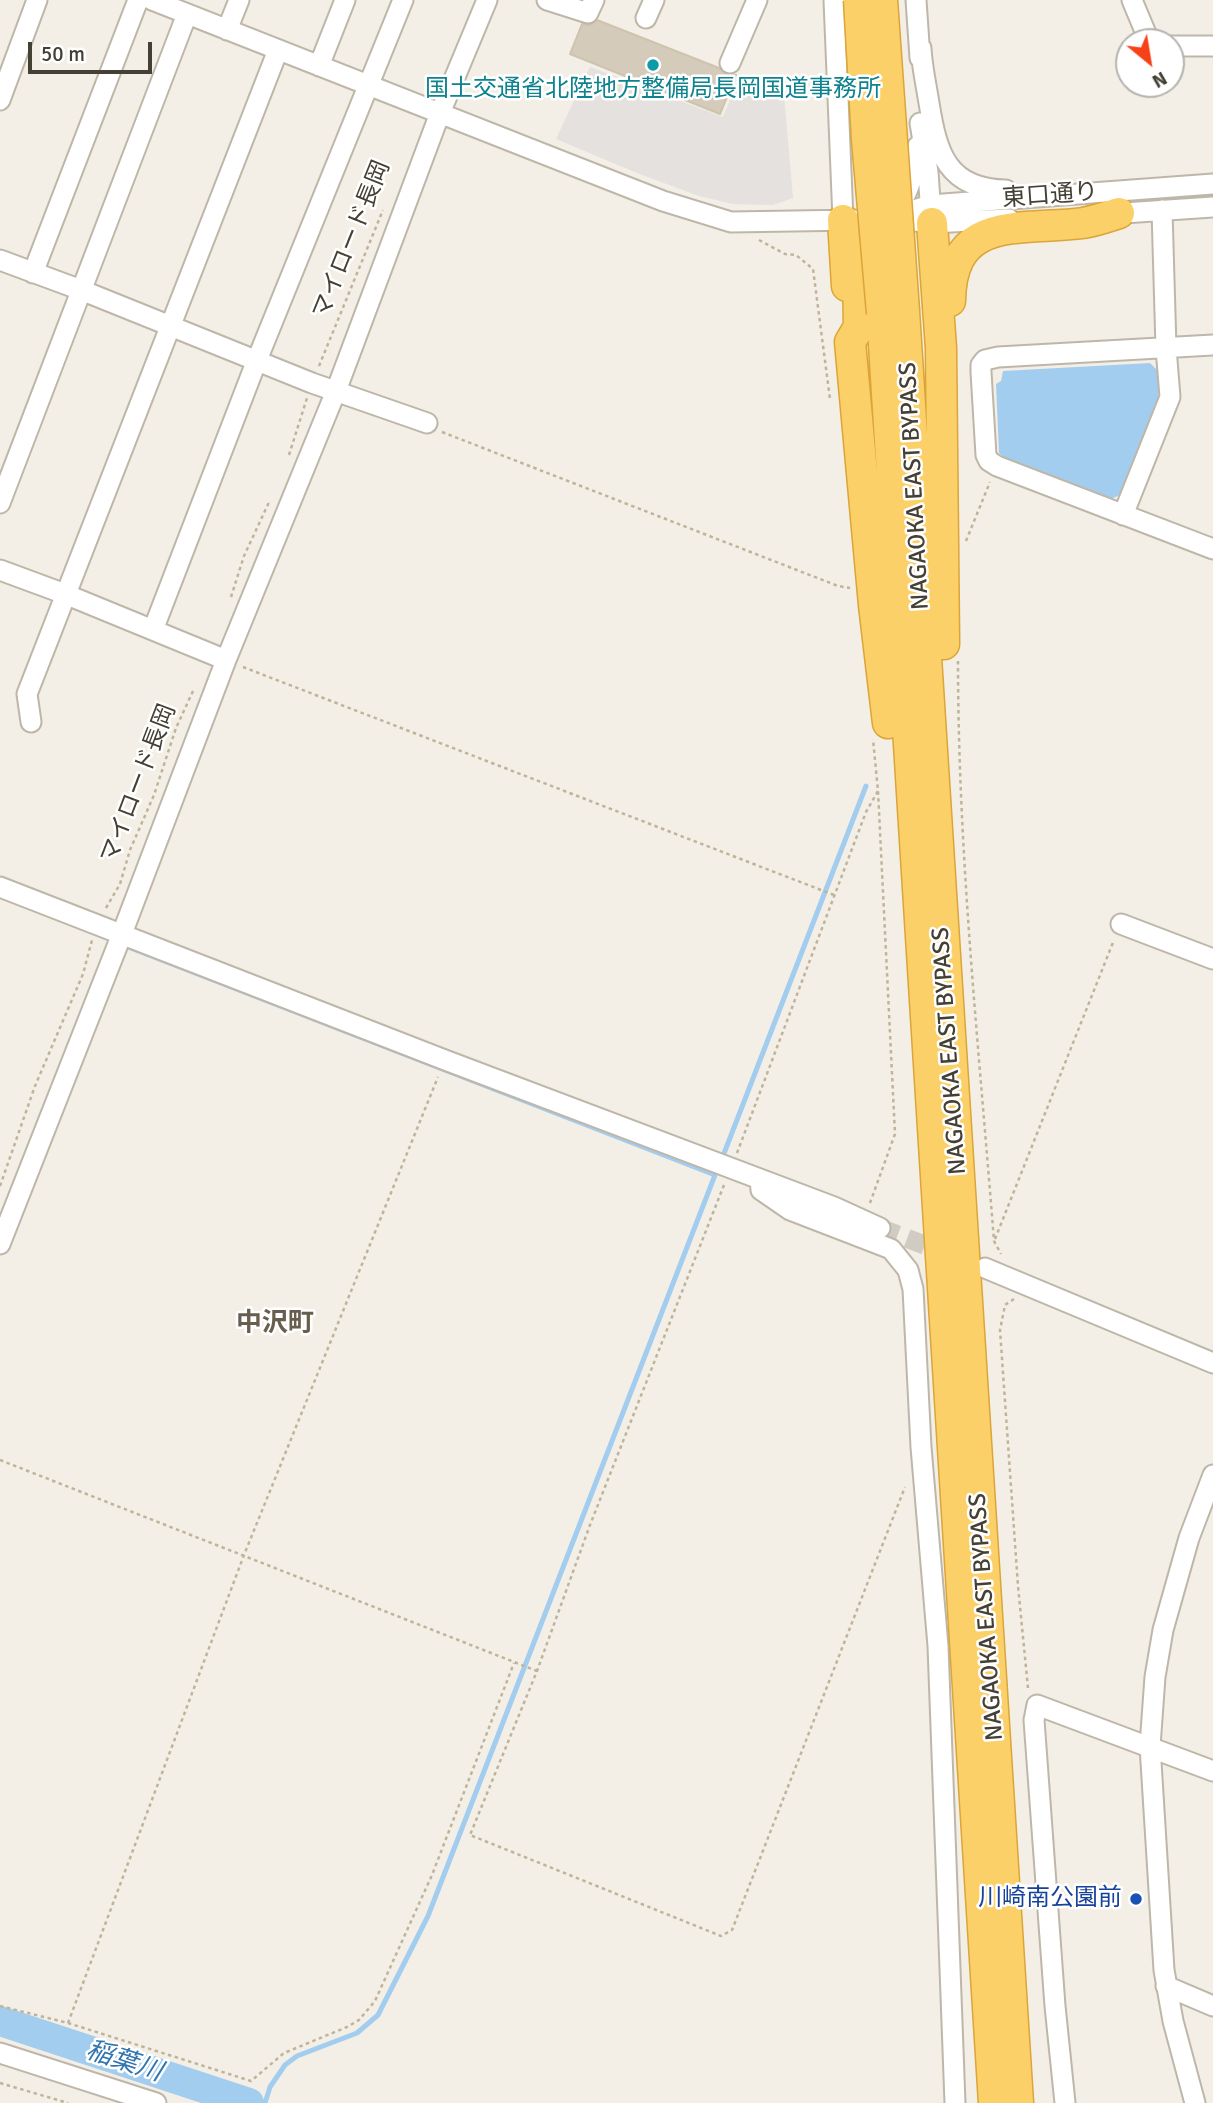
<!DOCTYPE html>
<html>
<head>
<meta charset="utf-8">
<style>
	body { margin:0 }
	#map { position:relative; width:1213px; height:2103px; overflow:hidden; background:#f3efe6; font-family:Signika,sans-serif }
	canvas { display:block }
	.north { position:absolute; left:1115px; top:28px; width:70px; height:70px; box-sizing:border-box; background:#fff; border:2px solid #b5b3ae; border-radius:50%; rotate:150deg; font-size:19px; font-weight:700; line-height:28px; text-align:center; color:#454035 }
	.north::after { content:''; display:block; margin:auto; width:24px; height:32px; background:#f74219; clip-path:polygon(50% 0,100% 100%,50% 72%,0 100%) }
	.scale { position:absolute; left:28px; top:42px; width:124px; height:32px; box-sizing:border-box; border:4px solid #454035; border-top:0; padding-left:9px; font-size:21px; line-height:24px; white-space:nowrap; color:#454035; -webkit-text-stroke:5px #fff; paint-order:stroke }
</style>
</head>
<body>
<div id="map">
<canvas width="1213" height="2103"></canvas>
<div class="north">N</div>
<div class="scale">50 m</div>
</div>
<script>
const ctx = document.querySelector('canvas').getContext('2d');
ctx.lineJoin = 'round';
function paint(path, color) {
  ctx.fillStyle = color;
  ctx.fill(path, 'evenodd');
}
function stroke(path, color, width, dash) {
  ctx.strokeStyle = color;
  ctx.lineWidth = width;
  ctx.lineCap = dash ? 'butt' : 'round';
  ctx.setLineDash(dash || []);
  ctx.stroke(path);
}
function label(font, color, halo, rows, align = 'center') {
  ctx.font = font + ' Signika,"Noto Sans JP",sans-serif';
  ctx.lineWidth = 5;
  ctx.setLineDash([]);
  ctx.textBaseline = 'middle';
  ctx.strokeStyle = halo;
  ctx.fillStyle = color;
  for (const [text, x, y, turn = 0] of rows) {
    ctx.save();
    ctx.translate(x, y);
    ctx.rotate((+turn || 0) * Math.PI / 180);
    ctx.textAlign = isNaN(turn) ? turn : align;
    if (halo) ctx.strokeText(text, 0, 0);
    ctx.fillText(text, 0, 0);
    ctx.restore();
  }
}
paint(new Path2D(`
	M 590,67 L 723,117 L 740,76 L 784,95 L 793,198 L 773,205 L 733,204 L 699,196 L 637,173 L 556,139 Z`), '#e4e1de');
paint(new Path2D(`
	M 1150,363 L 1158,371 L 1158,402 L 1122,494 L 1109,500 L 1006,459 L 999,453 L 996,384 L 1001,381 L 1003,371 Z`), '#a3cdef');
stroke(new Path2D(`
	M 123,945 L 715,1175 L 428,1916 L 378,2015 L 357,2033 L 297,2056 L 285,2065 L 270,2087 L 265,2103
	M 723,1156 L 866,786`), '#a3cdef', 5);
stroke(new Path2D(`
	M 0,2021 L 249,2103`), '#a3cdef', 30);
const building = new Path2D(`
	M 597,20 L 719,68 L 726,74 L 736,75 L 720,114 L 570,54 L 582,24 L 591,25 Z`);
paint(building, '#d4cbbb');
stroke(building, '#cfc3af', 2);
stroke(new Path2D(`
	M 880,1228 L 948,1254`), '#d0ccc3', 19, [19, 10]);
const minor = new Path2D(`
	M 152,0 L 663,201 L 731,222 L 855,220
	M 547,0 L 588,13 L 594,0
	M 834,0 L 843,220
	M 916,0 L 920,58
	M 1132,0 L 1147,36 L 1155,42
	M 646,18 L 654,0
	M 227,30 L 239,0
	M 1171,46 L 1213,46
	M 921,48 C 922,67 926,84 929,103 C 937,153 947,189 1006,190
	M 730,63 L 757,0
	M 319,66 L 345,0
	M 0,100 L 37,0
	M 920,123 L 928,172 L 931,215
	M 900,204 C 912,187 914,166 918,146
	M 1109,214 L 1213,207
	M 897,215 L 930,205 L 1213,184
	M 889,218 L 932,223 L 1009,219
	M 0,260 L 81,290 L 312,383 L 427,423
	M 33,273 L 138,0
	M 1213,345 L 998,357 L 985,360 L 981,365 L 981,372 L 986,455 L 989,461 L 997,466 L 1213,549
	M 0,503 L 187,14
	M 1123,515 L 1170,397 L 1166,348 L 1162,210
	M 0,570 L 65,594 L 226,660
	M 153,630 L 257,360 L 403,0
	M 31,722 L 27,694 L 278,50
	M 0,887 L 445,1060 L 834,1207 L 880,1228
	M 1121,924 L 1213,959
	M 760,1179 L 761,1190 L 790,1210 L 891,1249 L 908,1270 L 913,1289 L 921,1447 L 938,1646 L 955,2103
	M 0,1244 L 120,939 L 226,660 L 336,391 L 440,113 L 487,0
	M 985,1268 L 1213,1363
	M 1166,1986 L 1213,2006
	M 0,2053 L 156,2103
	M 1065,2103 L 1055,2006 L 1034,1720 L 1037,1705 L 1213,1771
	M 1195,2103 L 1173,2021 L 1164,1970 L 1150,1746 L 1155,1677 L 1163,1630 L 1189,1538 L 1213,1475`);
const highway = new Path2D(`
	M 843,220 L 847,286
	M 932,223 L 941,348 L 944,644
	M 885,225 L 862,258 L 858,273 L 859,327 L 850,342 L 874,605 L 888,723
	M 950,301 C 951,213 1022,231 1083,223 C 1095,221 1107,217 1119,213
	M 904,311 L 1018,2103
	M 882,313 L 994,2103`);
stroke(minor, '#beb7a9', 23);
stroke(highway, '#dba538', 33);
stroke(new Path2D(`
	M 759,240 L 785,254 L 796,255 L 813,269 L 830,399
	M 319,366 L 383,210
	M 442,432 L 838,586 L 850,588
	M 289,455 L 307,398
	M 966,541 L 990,482
	M 231,597 L 244,556 L 270,500
	M 958,661 C 958,855 979,1048 994,1241 L 1001,1254
	M 243,667 L 834,895
	M 106,908 L 120,884 L 130,850 L 154,795 L 176,728 L 193,691
	M 737,1153 L 866,812 L 878,791
	M 724,1185 L 590,1525 L 537,1671 L 470,1835 L 721,1936 L 732,1930 L 905,1487
	M 0,1186 L 35,1086 L 83,974 L 92,940
	M 870,1203 L 895,1134 L 878,791 L 873,739
	M 995,1239 L 1114,940
	M 1014,1299 L 1005,1305 L 1000,1330 L 1018,1586 L 1028,1688
	M 0,1460 L 537,1671
	M 0,2006 L 68,2023 L 251,2081 L 284,2053 L 347,2027 L 359,2020 L 375,2001 L 432,1875 L 514,1663
	M 68,2023 L 244,1555 L 438,1077
	M 0,2083 L 68,2103`), '#bfb49a', 2.5, [3.5, 3.5]);
stroke(minor, '#fff', 19);
stroke(highway, '#fbd068', 30);
const highwayBridge = new Path2D(`
	M 859,0 L 867,139 L 882,313
	M 882,0 L 904,311`);
stroke(highwayBridge, '#dba538', 33, []);
stroke(highwayBridge, '#fbd068', 30);
for (const [x, y, r, color] of [
	[653,65,7,"#0f9aa8"],
	[1136,1899,7,"#1a4fb4"]
]) {
  const dot = new Path2D();
  dot.arc(x, y, r, 0, 2 * Math.PI);
  ctx.fillStyle = color;
  ctx.fill(dot);
  stroke(dot, '#fff', 2.5);
}
label('24px', '#0d838f', '#fff', [
	["国土交通省北陸地方整備局長岡国道事務所",653,90]
]);
label('24px', '#454035', '#fff', [
	["東口通り",1050,196,-4],
	["マイロード長岡",352,240,-68],
	["NAGAOKA EAST BYPASS",915,486,-93],
	["マイロード長岡",139,784,-69],
	["NAGAOKA EAST BYPASS",950,1051,-94],
	["NAGAOKA EAST BYPASS",987,1617,-94]
]);
label('24px', '#164399', '#fff', [
	["川崎南公園前",1122,1899]
], 'right');
label('bold 26px', '#685e4d', '#fff', [
	["中沢町",275,1324]
]);
label('italic 26px', '#3075af', '#fff', [
	["稲葉川",124,2062,18]
]);
</script>
</body>
</html>
